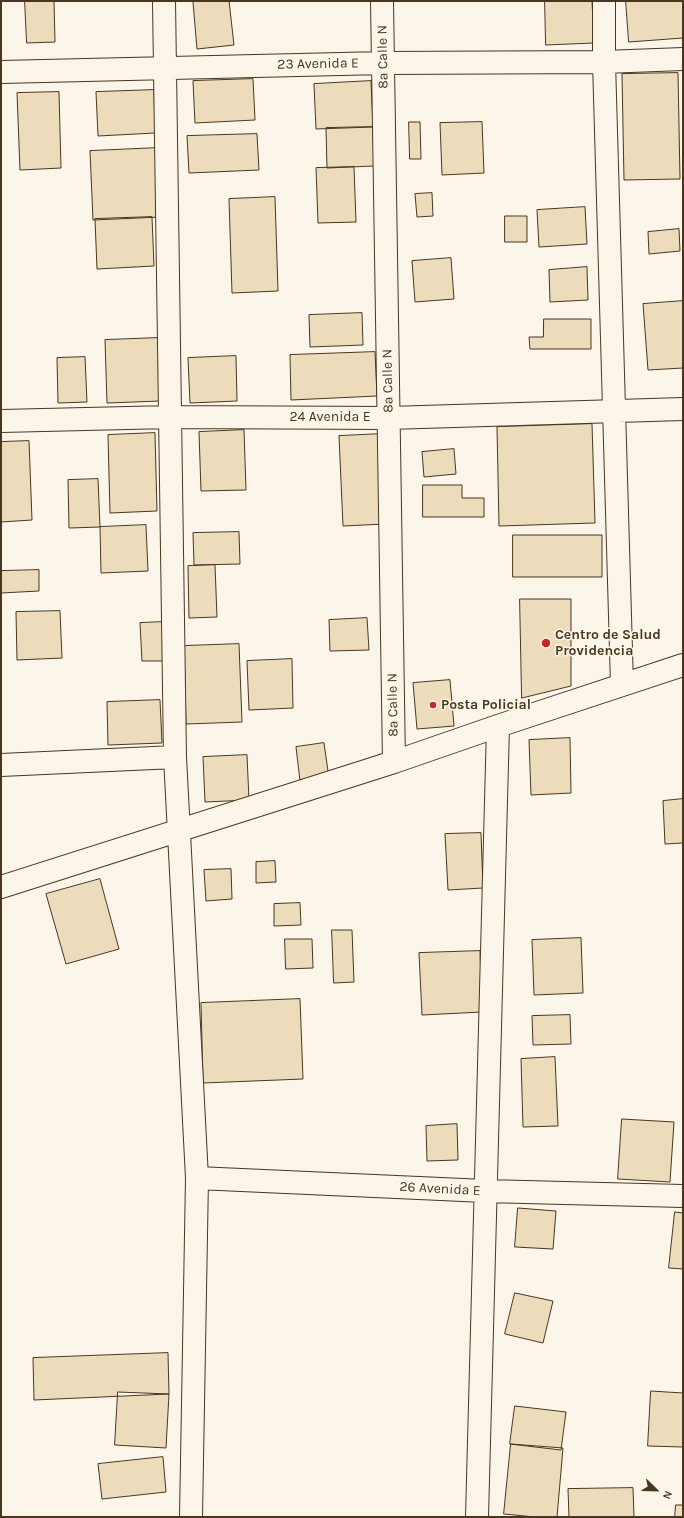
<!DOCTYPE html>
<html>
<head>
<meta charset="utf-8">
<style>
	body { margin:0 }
	#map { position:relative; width:684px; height:1518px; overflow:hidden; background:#fbf6e9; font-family:Karla,sans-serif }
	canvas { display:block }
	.frame { position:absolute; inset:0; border:2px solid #4a3520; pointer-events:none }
	.north { position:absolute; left:636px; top:1470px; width:40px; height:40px; -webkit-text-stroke:3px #fbf6e9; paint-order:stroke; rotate:113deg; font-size:11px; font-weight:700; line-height:16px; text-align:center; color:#4a3520 }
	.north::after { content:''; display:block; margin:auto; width:14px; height:18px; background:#4a3520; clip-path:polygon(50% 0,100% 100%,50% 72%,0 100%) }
</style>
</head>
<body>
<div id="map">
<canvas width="684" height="1518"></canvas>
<div class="frame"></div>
<div class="north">N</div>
</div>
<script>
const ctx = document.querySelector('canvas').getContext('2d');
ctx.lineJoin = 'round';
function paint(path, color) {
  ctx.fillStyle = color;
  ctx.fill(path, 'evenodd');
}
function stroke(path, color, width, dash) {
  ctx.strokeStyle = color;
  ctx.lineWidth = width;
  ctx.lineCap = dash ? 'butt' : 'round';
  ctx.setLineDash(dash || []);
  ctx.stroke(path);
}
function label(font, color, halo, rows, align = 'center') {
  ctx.font = font + ' Karla,sans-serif';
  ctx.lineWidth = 3;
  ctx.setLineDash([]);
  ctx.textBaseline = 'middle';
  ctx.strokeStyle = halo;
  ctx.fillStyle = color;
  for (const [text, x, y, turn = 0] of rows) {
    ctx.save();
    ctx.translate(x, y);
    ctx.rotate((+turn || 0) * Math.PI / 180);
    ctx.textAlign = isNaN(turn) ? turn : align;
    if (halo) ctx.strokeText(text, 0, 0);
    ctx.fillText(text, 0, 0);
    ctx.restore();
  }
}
const building = new Path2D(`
	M 25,1 L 54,1 L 55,42 L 27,43 Z
	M 203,1 L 229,1 L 234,45 L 197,49 L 193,2 Z
	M 545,1 L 592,1 L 594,43 L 546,45 Z
	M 626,1 L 683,1 L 683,38 L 629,42 Z
	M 678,73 L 680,179 L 624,180 L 622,74 Z
	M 253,79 L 255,120 L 195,123 L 193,81 Z
	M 371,81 L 373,127 L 316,129 L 314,84 Z
	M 154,90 L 155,133 L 98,136 L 96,92 Z
	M 59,92 L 61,168 L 20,170 L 17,93 Z
	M 409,122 L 420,122 L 421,159 L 410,159 Z
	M 482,122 L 484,173 L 442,175 L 440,123 Z
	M 373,127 L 374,166 L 327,168 L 326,128 Z
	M 257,134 L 259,170 L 189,173 L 187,136 Z
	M 158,148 L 161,217 L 93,220 L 90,151 Z
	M 354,167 L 356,222 L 318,223 L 316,168 Z
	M 432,193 L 433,216 L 417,217 L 415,194 Z
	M 275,197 L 278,291 L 232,293 L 229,199 Z
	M 585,207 L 587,244 L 539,247 L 537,210 Z
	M 505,216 L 527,216 L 527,242 L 505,242 Z
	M 152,217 L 154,266 L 97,269 L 95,219 Z
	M 679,229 L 680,251 L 649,254 L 648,232 Z
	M 451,258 L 454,299 L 415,302 L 412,261 Z
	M 587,267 L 588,300 L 550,302 L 549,270 Z
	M 683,301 L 683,368 L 648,370 L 643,304 Z
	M 362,313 L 363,345 L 310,347 L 309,315 Z
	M 544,319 L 591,319 L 591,349 L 530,349 L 529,337 L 543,337 Z
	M 158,338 L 160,401 L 107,403 L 105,340 Z
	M 375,352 L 377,396 L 291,400 L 290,355 Z
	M 236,356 L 237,401 L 190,403 L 188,358 Z
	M 85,357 L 87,402 L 58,403 L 57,358 Z
	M 592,424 L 595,523 L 499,526 L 497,427 Z
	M 244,430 L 246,490 L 201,491 L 199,432 Z
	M 155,433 L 157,511 L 110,513 L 108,435 Z
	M 382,434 L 385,524 L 343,526 L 339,436 Z
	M 29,441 L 32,520 L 1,522 L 1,442 Z
	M 454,449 L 456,474 L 424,477 L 422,452 Z
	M 98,479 L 100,527 L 69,528 L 68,480 Z
	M 423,485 L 462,485 L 462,498 L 484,498 L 484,517 L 423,517 Z
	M 146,525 L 148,571 L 101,573 L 100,527 Z
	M 239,532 L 240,564 L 194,565 L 193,533 Z
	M 513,535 L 602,535 L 602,577 L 513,577 Z
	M 215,565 L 217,617 L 189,618 L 188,566 Z
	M 39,570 L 39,591 L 1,593 L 1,571 Z
	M 520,599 L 571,599 L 571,686 L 522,698 Z
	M 60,611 L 62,658 L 17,660 L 16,612 Z
	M 367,618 L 369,650 L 330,651 L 329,620 Z
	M 163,622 L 164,661 L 142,661 L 140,623 Z
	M 239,644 L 242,722 L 186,724 L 184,646 Z
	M 292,659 L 293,708 L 249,710 L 247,661 Z
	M 450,680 L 454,726 L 417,729 L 413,683 Z
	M 160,700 L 162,743 L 108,745 L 107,702 Z
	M 570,738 L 571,793 L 531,795 L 529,740 Z
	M 324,743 L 329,778 L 300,781 L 296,747 Z
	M 247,755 L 249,800 L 205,802 L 203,757 Z
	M 683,799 L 683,843 L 665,844 L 663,801 Z
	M 481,833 L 483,888 L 448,890 L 445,834 Z
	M 275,861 L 276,882 L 256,883 L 256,862 Z
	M 231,869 L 232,899 L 206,901 L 204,870 Z
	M 100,879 L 119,949 L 66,964 L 46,894 Z
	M 300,903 L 301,925 L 274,926 L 274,904 Z
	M 332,930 L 352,930 L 354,982 L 334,983 Z
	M 581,938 L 583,993 L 534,995 L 532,940 Z
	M 285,939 L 312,939 L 313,968 L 286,969 Z
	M 480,951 L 482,1012 L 422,1015 L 419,953 Z
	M 300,999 L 303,1079 L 203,1083 L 201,1003 Z
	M 570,1015 L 571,1044 L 533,1045 L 532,1016 Z
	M 555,1057 L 558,1126 L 523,1127 L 521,1059 Z
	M 622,1119 L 674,1122 L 670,1182 L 618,1179 Z
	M 457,1124 L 458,1160 L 427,1161 L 426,1126 Z
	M 518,1208 L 556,1211 L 553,1249 L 515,1247 Z
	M 675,1212 L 683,1213 L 683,1269 L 669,1268 Z
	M 515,1293 L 553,1301 L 543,1343 L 505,1334 Z
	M 168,1353 L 169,1394 L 34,1400 L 33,1358 Z
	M 651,1391 L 683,1393 L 683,1447 L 648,1446 Z
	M 118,1392 L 169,1394 L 166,1448 L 115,1445 Z
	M 515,1406 L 566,1412 L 561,1450 L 510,1444 Z
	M 511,1444 L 563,1448 L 557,1517 L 535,1517 L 504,1514 Z
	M 163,1457 L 166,1492 L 102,1499 L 98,1464 Z
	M 633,1488 L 634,1517 L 569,1517 L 568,1489 Z
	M 676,1505 L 683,1505 L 683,1517 L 675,1517 Z`);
paint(building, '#ecdcbc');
stroke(building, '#4a3520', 1);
const minor = new Path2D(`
	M 164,1 L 175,757 L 197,1178 L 191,1517
	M 382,1 L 394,762
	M 604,1 L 604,62 L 622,685
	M 1,72 L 383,63 L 604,62 L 683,59
	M 1,421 L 170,417 L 389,418 L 683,409
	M 1,765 L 175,757
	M 1,887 L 394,762 L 498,726 L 683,665
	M 197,1178 L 485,1191 L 683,1196
	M 477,1517 L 498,726`);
stroke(minor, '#4a3520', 24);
stroke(minor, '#fbf6e9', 22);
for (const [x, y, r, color] of [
	[546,643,5,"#c62828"],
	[433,705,4,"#c62828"]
]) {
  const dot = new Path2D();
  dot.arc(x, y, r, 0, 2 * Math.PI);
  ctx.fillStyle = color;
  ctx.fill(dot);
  stroke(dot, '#fbf6e9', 1.5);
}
label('14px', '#4a3520', '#fbf6e9', [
	["8a Calle N",383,57,-91],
	["23 Avenida E",318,64,-1],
	["8a Calle N",388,381,-91],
	["24 Avenida E",330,417],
	["8a Calle N",393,705,-91],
	["26 Avenida E",440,1189,3]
]);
label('bold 14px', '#4a3520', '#fbf6e9', [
	["Centro de Salud",555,635],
	["Providencia",555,651],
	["Posta Policial",441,705]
], 'left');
</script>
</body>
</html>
